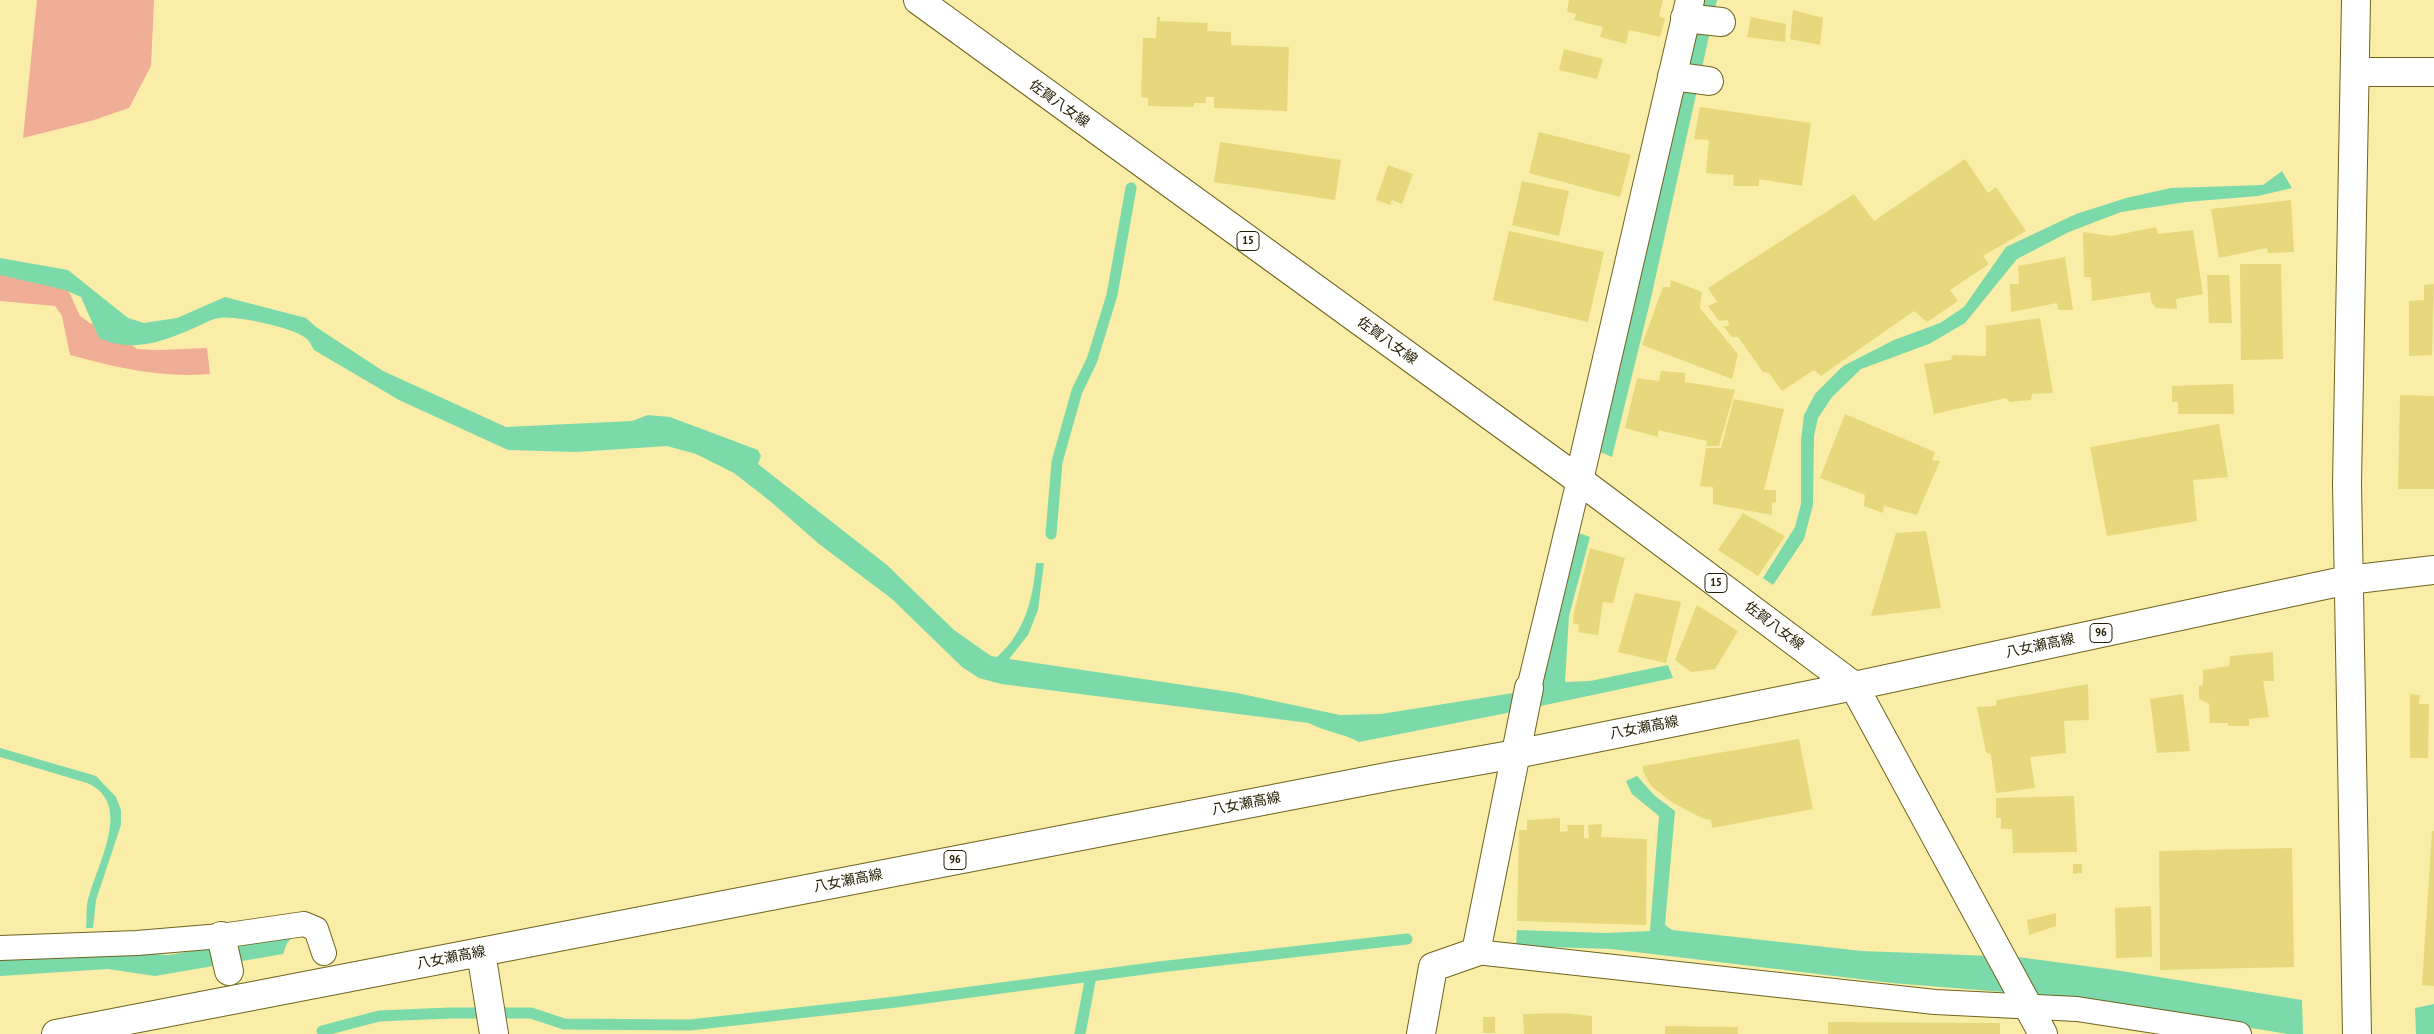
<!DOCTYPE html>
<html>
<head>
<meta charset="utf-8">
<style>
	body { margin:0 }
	canvas { display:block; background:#f9eda7 }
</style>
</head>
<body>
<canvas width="2434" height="1034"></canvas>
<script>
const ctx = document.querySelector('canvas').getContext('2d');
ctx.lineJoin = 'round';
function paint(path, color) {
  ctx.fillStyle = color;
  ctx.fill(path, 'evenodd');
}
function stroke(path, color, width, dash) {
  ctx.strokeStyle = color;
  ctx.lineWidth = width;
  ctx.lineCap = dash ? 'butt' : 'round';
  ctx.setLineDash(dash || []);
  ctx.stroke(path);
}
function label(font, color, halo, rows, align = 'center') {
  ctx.font = font + ' "PT Sans Narrow","Noto Sans JP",sans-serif';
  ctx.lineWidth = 4;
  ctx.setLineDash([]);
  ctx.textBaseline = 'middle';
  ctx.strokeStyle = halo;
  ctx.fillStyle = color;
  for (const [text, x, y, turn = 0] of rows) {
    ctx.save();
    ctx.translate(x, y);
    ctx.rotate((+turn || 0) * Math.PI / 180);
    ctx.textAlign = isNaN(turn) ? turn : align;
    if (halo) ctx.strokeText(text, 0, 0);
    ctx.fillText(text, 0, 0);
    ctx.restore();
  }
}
paint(new Path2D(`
	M 37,0 L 154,0 L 151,66 L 129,108 L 91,121 L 23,138 Z
	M 0,263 L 58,278 L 70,294 L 80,316 L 90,323 L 118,334 L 137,349 L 159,350 L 207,348 L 210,374 C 160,378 118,368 70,355 L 62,316 L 55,306 L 0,301 Z`), '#f1ae96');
paint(new Path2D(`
	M 1701,0 L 1717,0 L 1651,298 L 1612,457 L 1593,449 Z
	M 2282,171 L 2292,188 L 2258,196 L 2186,202 L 2121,212 L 2069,232 L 2017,259 L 1965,323 L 1929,344 L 1861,369 L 1832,397 L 1818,418 L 1814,436 L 1813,505 L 1804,539 L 1773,585 L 1763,578 L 1795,527 L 1801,504 L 1801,440 L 1804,415 L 1815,394 L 1843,366 L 1894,340 L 1940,323 L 1964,307 L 2006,247 L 2076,214 L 2126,198 L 2171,188 L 2263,185 Z
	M 0,258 L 68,270 L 128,318 L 144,323 L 177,318 L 225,297 L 306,318 L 316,327 L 383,371 L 506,427 L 632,421 L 648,415 L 670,417 L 758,450 L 761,456 L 758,464 L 887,565 L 954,630 L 991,656 L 997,657 C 1025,632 1033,599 1036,563 L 1044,563 L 1038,610 L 1028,635 L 1009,659 L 1237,693 L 1340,715 L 1381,714 L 1532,690 L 1571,530 L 1590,537 L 1569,616 L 1565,682 L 1590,681 L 1668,665 L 1673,678 L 1517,711 L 1359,742 C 1343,733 1325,732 1309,723 L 1001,684 L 979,678 L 962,667 L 892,599 L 819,544 L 770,501 L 734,473 L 696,454 L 667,446 L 576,452 L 508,450 L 399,400 L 314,350 C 312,347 310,342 308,340 C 297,328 235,315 219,318 C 211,319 202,325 194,328 C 162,342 132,353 99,338 L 81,297 L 65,290 L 0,275 Z
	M 0,748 L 96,776 L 116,797 L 121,810 L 121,825 L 96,900 L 93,928 L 86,928 C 87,920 86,912 87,905 C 94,868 136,804 87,783 L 0,757 Z
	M 1637,776 L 1655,796 L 1675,811 L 1665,925 L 1672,930 L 1862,951 L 2018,957 L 2115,970 L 2302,1000 L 2303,1034 L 2288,1034 L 2053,996 L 1892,983 L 1611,949 L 1516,946 L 1517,930 L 1605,933 L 1650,931 L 1659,816 L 1632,794 L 1626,781 Z
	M 296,934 L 287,943 L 283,954 L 155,976 L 108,969 L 0,976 L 0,957 L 120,952 L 168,955 Z
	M 2434,1004 L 2434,1034 L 2416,1034 L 2415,1008 Z`), '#7cdaaa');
stroke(new Path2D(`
	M 1051,534 L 1057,462 L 1077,391 L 1092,360 L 1112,295 L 1131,188
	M 322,1031 L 379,1016 L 450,1013 L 531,1013 L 564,1024 L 690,1025 L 896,1002 L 1159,967 L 1407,939
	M 1080,1034 L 1091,976`), '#7cdaaa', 11);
paint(new Path2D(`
	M 1569,0 L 1663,0 L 1659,16 L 1665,19 L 1660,37 L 1629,30 L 1626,44 L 1600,37 L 1603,27 L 1574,20 L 1576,14 L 1567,12 Z
	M 1793,10 L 1823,18 L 1820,45 L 1790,39 Z
	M 1157,17 L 1160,17 L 1160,21 L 1208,23 L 1207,31 L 1231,32 L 1231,45 L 1289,47 L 1287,111 L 1214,108 L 1214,97 L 1206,97 L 1206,103 L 1194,103 L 1194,107 L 1148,106 L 1148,98 L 1141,97 L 1143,38 L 1156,38 Z
	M 1751,17 L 1786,24 L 1785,42 L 1747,37 Z
	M 1564,49 L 1603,59 L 1597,79 L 1559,70 Z
	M 1700,107 L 1811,123 L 1802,186 L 1759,179 L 1759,186 L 1733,186 L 1734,175 L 1706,173 L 1709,140 L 1694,139 Z
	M 1539,132 L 1631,155 L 1620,197 L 1529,173 Z
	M 1220,142 L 1341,160 L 1335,200 L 1214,182 Z
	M 1965,159 L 1988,193 L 1996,187 L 2026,231 L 1983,256 L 1989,264 L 1950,290 L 1958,301 L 1927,322 L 1914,311 L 1821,376 L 1814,370 L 1782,391 L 1769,373 L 1763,372 L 1738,337 L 1732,337 L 1723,326 L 1729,326 L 1728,320 L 1719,321 L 1708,306 L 1717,302 L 1708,288 L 1854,194 L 1874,221 Z
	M 1388,165 L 1413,174 L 1402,204 L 1392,200 L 1390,205 L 1376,200 Z
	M 1522,181 L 1569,191 L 1559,236 L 1512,225 Z
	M 2291,200 L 2294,252 L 2268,253 L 2267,248 L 2219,258 L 2211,209 Z
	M 2156,227 L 2158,234 L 2193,230 L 2203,294 L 2176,299 L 2177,309 L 2156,308 L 2151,301 L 2150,292 L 2092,301 L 2091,277 L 2084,277 L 2083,232 L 2112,236 Z
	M 1509,231 L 1604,252 L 1588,322 L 1493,300 Z
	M 2065,257 L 2073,310 L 2058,310 L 2057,303 L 2011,312 L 2010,284 L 2019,284 L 2018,266 Z
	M 2240,264 L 2281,264 L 2283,359 L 2241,360 Z
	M 2207,275 L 2229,275 L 2232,323 L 2209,323 Z
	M 1671,280 L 1702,292 L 1700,308 L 1738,354 L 1732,379 L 1642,345 L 1663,287 L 1670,287 Z
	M 2434,284 L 2432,355 L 2409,356 L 2409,301 L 2424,300 L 2424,285 Z
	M 2040,318 L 2053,393 L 2032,394 L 2031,400 L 2010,402 L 2006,398 L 1934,414 L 1924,364 L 1951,360 L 1953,355 L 1986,356 L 1986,326 Z
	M 1661,371 L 1685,373 L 1685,382 L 1735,390 L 1719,446 L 1706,446 L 1707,441 L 1658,430 L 1658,437 L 1625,428 L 1637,378 L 1659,381 Z
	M 2233,384 L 2234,414 L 2178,414 L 2178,402 L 2172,402 L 2172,386 Z
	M 2400,395 L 2434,396 L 2434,489 L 2398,489 Z
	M 1734,399 L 1784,409 L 1764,490 L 1776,490 L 1776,502 L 1772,503 L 1772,515 L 1713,504 L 1713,487 L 1700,486 L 1706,448 L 1721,448 Z
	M 1845,414 L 1935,452 L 1932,460 L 1940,461 L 1917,515 L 1884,506 L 1883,513 L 1864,506 L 1865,495 L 1820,478 Z
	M 2219,424 L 2228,477 L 2193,480 L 2197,521 L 2107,536 L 2090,447 Z
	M 1743,513 L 1785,536 L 1758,576 L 1718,550 Z
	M 1926,531 L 1941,608 L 1871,616 L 1896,533 Z
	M 1590,548 L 1625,558 L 1613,603 L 1603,602 L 1598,635 L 1578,632 L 1579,625 L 1573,623 L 1574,612 Z
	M 1635,593 L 1681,602 L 1666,663 L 1618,652 Z
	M 1697,605 L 1738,631 L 1715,669 L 1691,672 L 1675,660 Z
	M 2273,652 L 2274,681 L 2263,681 L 2269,717 L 2249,719 L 2249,726 L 2228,726 L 2228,723 L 2210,723 L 2209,704 L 2199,699 L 2199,686 L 2203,685 L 2203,670 L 2229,666 L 2230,656 Z
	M 2088,684 L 2089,720 L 2064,721 L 2066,753 L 2030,757 L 2035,788 L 1996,793 L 1991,755 L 1986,752 L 1977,707 L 1996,706 L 1997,700 Z
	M 2183,694 L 2190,751 L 2157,753 L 2150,699 Z
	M 2410,694 L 2420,695 L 2419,704 L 2429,704 L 2428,758 L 2410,758 Z
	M 1799,739 L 1813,809 L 1712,828 L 1711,820 L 1702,818 L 1673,803 L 1651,786 L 1643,771 L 1643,766 Z
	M 2074,796 L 2077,852 L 2013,853 L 2012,829 L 2001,829 L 2001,818 L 1996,818 L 1996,798 Z
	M 1560,818 L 1560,832 L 1568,831 L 1567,825 L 1584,825 L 1584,838 L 1589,838 L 1588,825 L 1602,824 L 1601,837 L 1647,839 L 1646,925 L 1517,921 L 1519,830 L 1527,830 L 1527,820 Z
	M 2432,831 L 2434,831 L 2434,986 L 2422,985 Z
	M 2292,848 L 2294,967 L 2160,970 L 2159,851 Z
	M 2073,864 L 2082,864 L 2082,873 L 2073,874 Z
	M 2151,906 L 2152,957 L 2116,958 L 2115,908 Z
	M 2056,913 L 2056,926 L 2029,935 L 2027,920 Z
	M 1563,1013 L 1592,1016 L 1592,1034 L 1524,1034 L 1523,1014 Z
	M 1483,1017 L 1495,1017 L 1495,1033 L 1483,1033 Z
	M 1828,1022 L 2000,1023 L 2000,1034 L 1828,1034 Z
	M 1665,1026 L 1738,1027 L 1738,1034 L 1665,1034 Z`), '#e8d87d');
const lane = new Path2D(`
	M 1529,688 L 1579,480
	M 0,948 L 137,943 L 221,936 L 304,924 L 316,929 L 324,953
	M 1476,952 L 1935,1002 L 2077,1009 L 2239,1034`);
const street = new Path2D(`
	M 1685,18 L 1721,22
	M 2355,72 L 2434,72
	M 1672,76 L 1709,81
	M 1579,480 L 1690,0
	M 221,936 L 229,971
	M 1421,1034 L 1433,967 L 1476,952 L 1529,688`);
const secondary = new Path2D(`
	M 2356,0 L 2347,483 L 2357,1034
	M 1854,686 L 2043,1034
	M 481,952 L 494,1034`);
const primary = new Path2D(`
	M 918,0 L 1579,480 L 1854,686
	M 56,1034 L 1392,776 L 1516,754 L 1854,686 L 2348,580 L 2434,570`);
stroke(lane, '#6f641f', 26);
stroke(street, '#6f641f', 30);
stroke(secondary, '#6f641f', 30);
stroke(primary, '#6f641f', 30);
stroke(lane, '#fff', 24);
stroke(street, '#fff', 28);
stroke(secondary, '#fff', 28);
stroke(primary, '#fff', 28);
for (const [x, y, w] of [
	[1248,241,22],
	[1716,583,22],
	[2101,633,22],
	[955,860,22]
]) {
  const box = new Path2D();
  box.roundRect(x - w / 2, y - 9.5, w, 19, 4);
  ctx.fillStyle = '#fff';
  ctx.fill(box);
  stroke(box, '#262105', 1);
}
label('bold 12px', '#262105', null, [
	["15",1248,241],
	["15",1716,583],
	["96",2101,633],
	["96",955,860]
]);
label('14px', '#262105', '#fff', [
	["佐賀八女線",1059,104,36],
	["佐賀八女線",1387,341,36],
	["佐賀八女線",1774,626,37],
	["八女瀬高線",2040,646,-12],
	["八女瀬高線",1644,728,-11],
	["八女瀬高線",1246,804,-11],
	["八女瀬高線",848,881,-11],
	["八女瀬高線",451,958,-11]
]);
</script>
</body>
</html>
